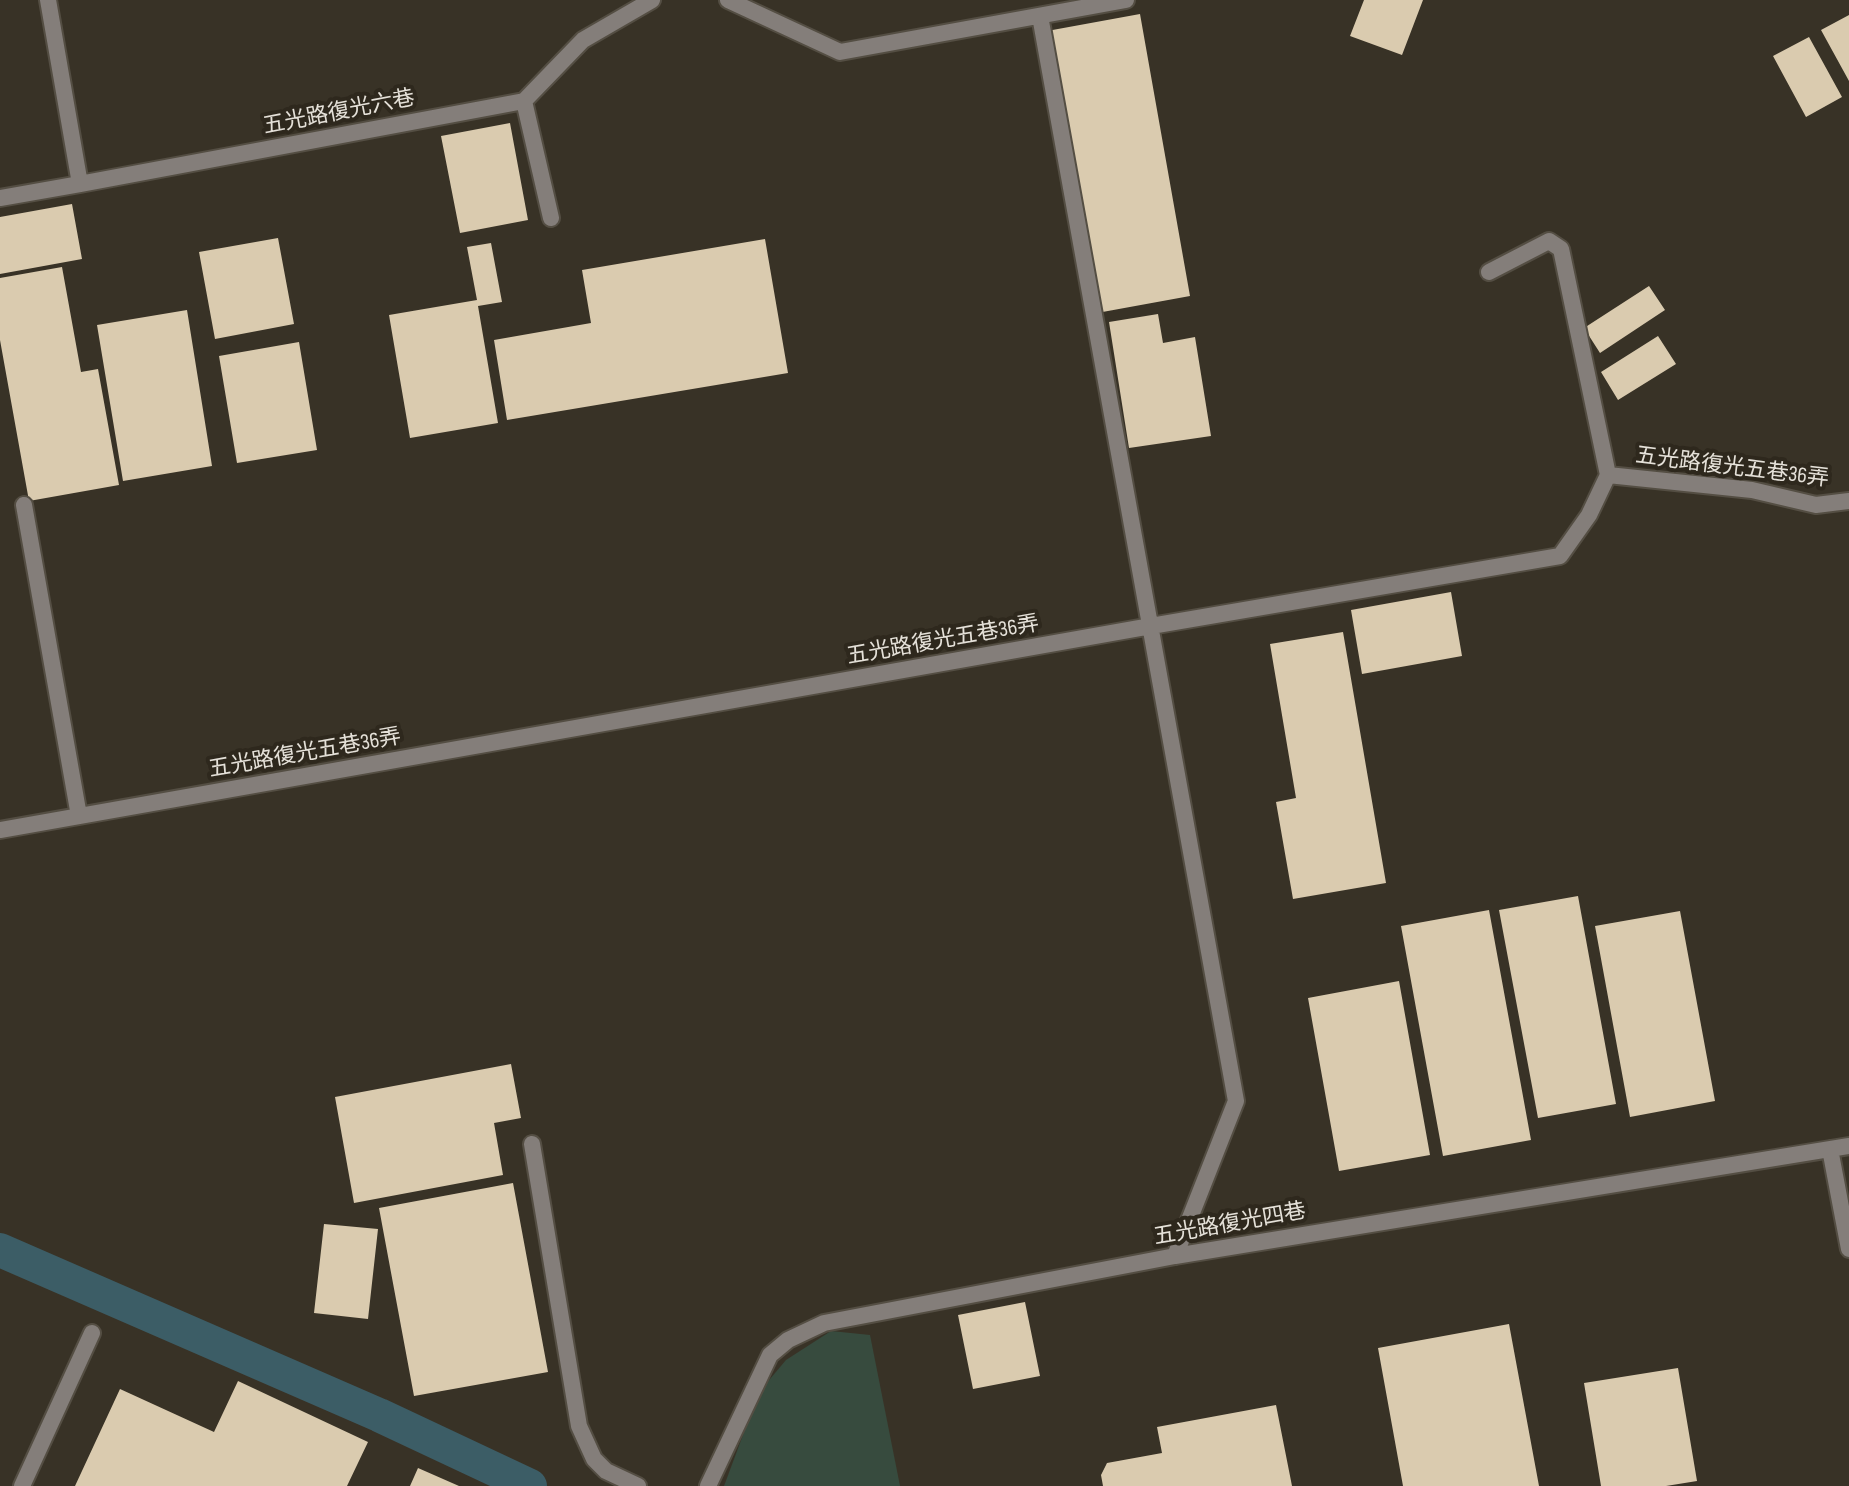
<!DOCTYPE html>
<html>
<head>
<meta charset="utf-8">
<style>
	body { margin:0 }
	canvas { display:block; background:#383226 }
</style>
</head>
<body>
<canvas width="1849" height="1486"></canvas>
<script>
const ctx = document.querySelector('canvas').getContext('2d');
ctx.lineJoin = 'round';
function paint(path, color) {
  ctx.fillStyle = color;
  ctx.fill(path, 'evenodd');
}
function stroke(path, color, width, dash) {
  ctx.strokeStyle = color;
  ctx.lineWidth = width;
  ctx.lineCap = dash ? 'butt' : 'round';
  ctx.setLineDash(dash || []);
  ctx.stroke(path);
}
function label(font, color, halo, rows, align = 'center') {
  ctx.font = font + ' "Sofia Sans Condensed","Noto Sans TC",sans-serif';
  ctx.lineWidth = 8;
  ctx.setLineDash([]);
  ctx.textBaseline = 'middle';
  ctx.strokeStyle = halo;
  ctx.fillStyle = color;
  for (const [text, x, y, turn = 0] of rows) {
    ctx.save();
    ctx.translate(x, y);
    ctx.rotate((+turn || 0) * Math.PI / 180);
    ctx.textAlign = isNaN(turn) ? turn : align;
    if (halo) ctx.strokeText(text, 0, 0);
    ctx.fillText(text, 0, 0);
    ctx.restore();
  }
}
paint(new Path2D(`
	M 831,1331 L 870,1335 L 900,1486 L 724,1486 L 759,1392 L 786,1360 Z`), '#374b3e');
stroke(new Path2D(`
	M 0,1250 L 379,1415 L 530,1486`), '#3c5d66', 34);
paint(new Path2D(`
	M 1364,0 L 1423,0 L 1402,55 L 1350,36 Z
	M 1140,14 L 1190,296 L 1097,313 L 1047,31 Z
	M 1849,15 L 1849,81 L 1821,30 Z
	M 1809,37 L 1842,97 L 1806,117 L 1773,56 Z
	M 510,123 L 528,220 L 460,233 L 441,136 Z
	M 72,204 L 82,259 L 0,274 L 0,217 Z
	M 278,238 L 294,324 L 215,339 L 199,252 Z
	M 765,239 L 788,373 L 507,420 L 494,340 L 591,323 L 582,270 Z
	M 491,243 L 502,302 L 478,306 L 498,423 L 410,438 L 389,315 L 477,300 L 467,247 Z
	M 62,267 L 81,372 L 98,369 L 119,485 L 29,501 L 0,340 L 0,278 Z
	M 1649,286 L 1665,310 L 1600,353 L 1584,328 Z
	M 187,310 L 212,466 L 123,481 L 97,325 Z
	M 1158,314 L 1163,343 L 1195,337 L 1211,436 L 1129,448 L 1109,322 Z
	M 1658,336 L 1676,364 L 1618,400 L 1601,372 Z
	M 299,342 L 317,450 L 237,463 L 219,356 Z
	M 1451,592 L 1462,656 L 1362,674 L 1351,610 Z
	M 1343,632 L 1386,883 L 1293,899 L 1276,802 L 1296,798 L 1270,644 Z
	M 1578,896 L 1616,1104 L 1538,1118 L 1499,910 Z
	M 1489,910 L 1531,1140 L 1443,1156 L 1401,926 Z
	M 1680,911 L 1715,1101 L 1630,1117 L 1595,926 Z
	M 1399,981 L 1430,1155 L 1339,1171 L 1308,998 Z
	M 511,1064 L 521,1118 L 494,1123 L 503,1175 L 354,1203 L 335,1097 Z
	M 513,1183 L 548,1372 L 414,1396 L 379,1208 Z
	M 324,1224 L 378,1229 L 368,1319 L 314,1313 Z
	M 1025,1302 L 1040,1376 L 973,1389 L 958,1315 Z
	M 1509,1324 L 1539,1486 L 1403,1486 L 1378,1348 Z
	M 1678,1368 L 1697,1481 L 1666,1486 L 1601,1486 L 1584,1383 Z
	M 238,1381 L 368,1442 L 347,1486 L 75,1486 L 120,1389 L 214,1432 Z
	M 1276,1405 L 1292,1486 L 1103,1486 L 1101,1475 L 1107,1463 L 1162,1453 L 1157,1427 Z
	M 418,1468 L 459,1486 L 410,1486 Z`), '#dacbaf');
const service = new Path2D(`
	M 48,0 L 80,184
	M 728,0 L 840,52 L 1126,0
	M 1040,16 L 1236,1101 L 1175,1256
	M 524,101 L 551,218
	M 0,198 L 80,184 L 524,101 L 583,40 L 652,0
	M 1489,272 L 1549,241 L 1561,249 L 1608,475
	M 24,505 L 79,816
	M 0,830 L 1151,626 L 1560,556 L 1589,515 L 1608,475 L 1752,490 L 1816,505 L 1849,501
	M 532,1144 L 579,1426 L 594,1459 L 606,1471 L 638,1486
	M 1830,1149 L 1849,1249
	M 22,1486 L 92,1333
	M 708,1486 L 770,1355 L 788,1340 L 824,1323 L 1175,1256 L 1849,1146`);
stroke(service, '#544e43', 20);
stroke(service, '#847e7a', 16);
label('22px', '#e5e1d9', '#2e281d', [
	["五光路復光六巷",339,113,-11],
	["五光路復光五巷36弄",1732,468,7],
	["五光路復光五巷36弄",943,641,-10],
	["五光路復光五巷36弄",305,754,-10],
	["五光路復光四巷",1230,1225,-10]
]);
</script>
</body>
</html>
